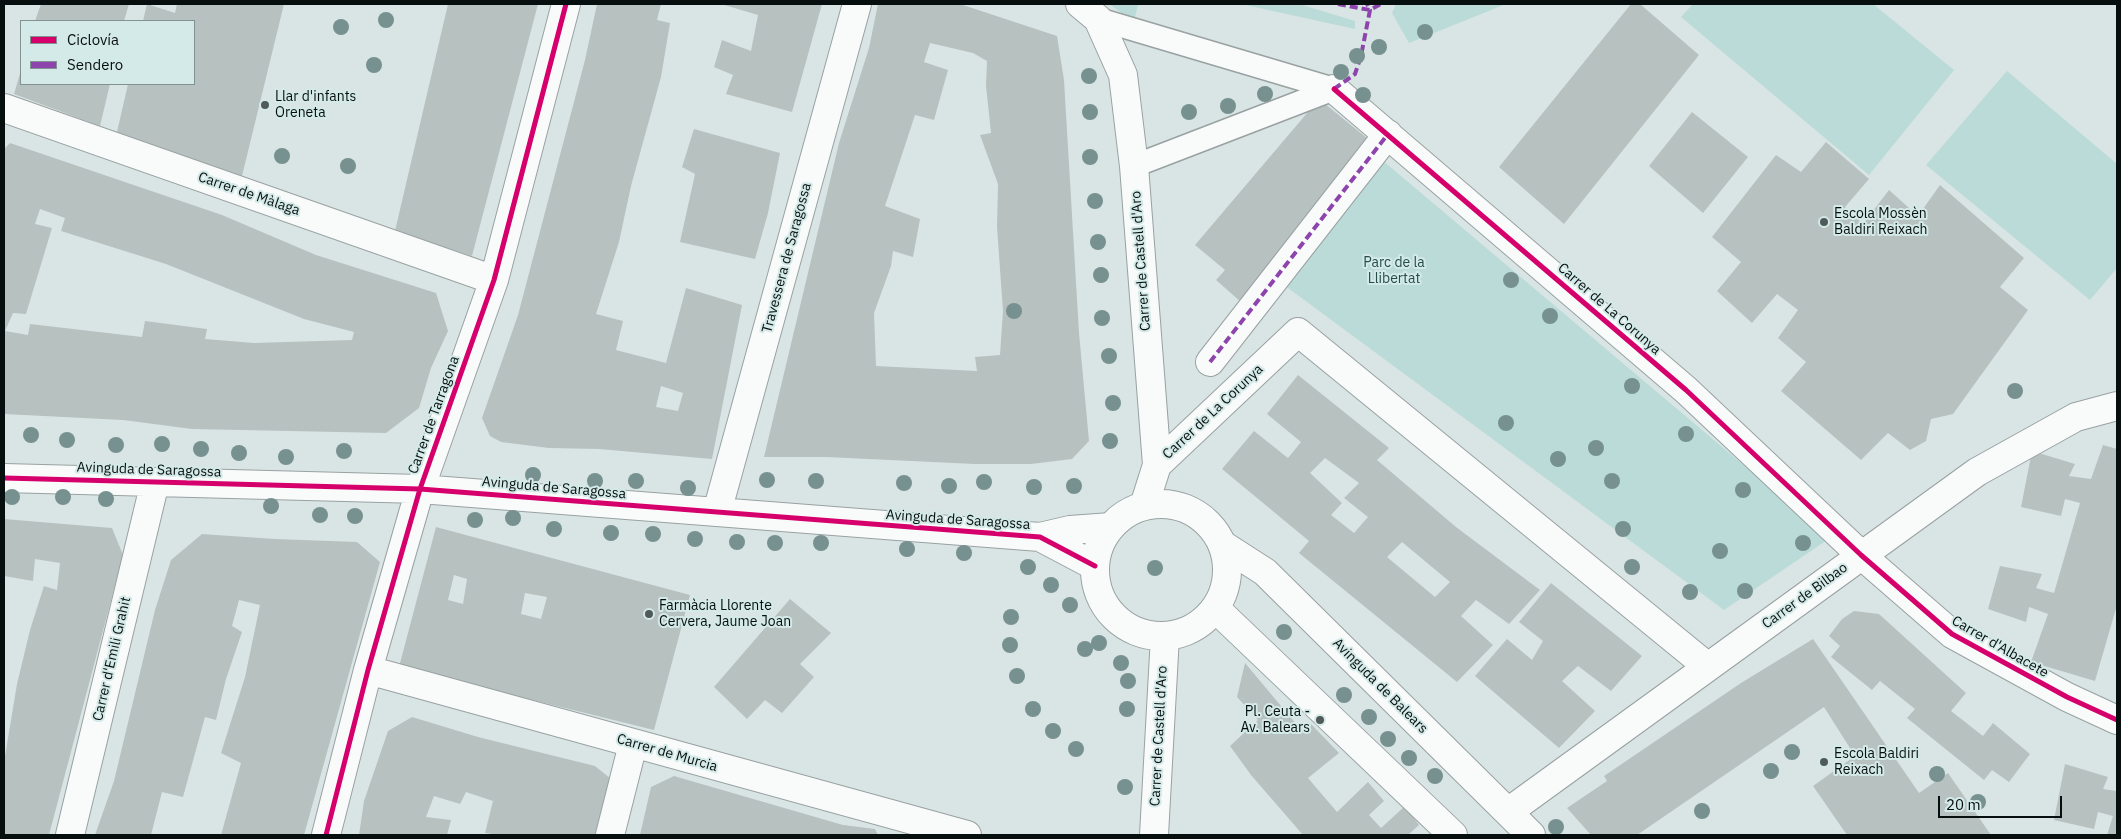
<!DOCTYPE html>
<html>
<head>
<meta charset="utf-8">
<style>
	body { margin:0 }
	#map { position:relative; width:2121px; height:839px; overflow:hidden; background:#d9e5e4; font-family:"IBM Plex Sans",sans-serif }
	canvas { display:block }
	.frame { position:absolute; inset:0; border:5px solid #070f0e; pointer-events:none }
	.legend { position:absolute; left:20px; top:20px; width:175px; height:65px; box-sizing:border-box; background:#d4eae8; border:1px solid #829291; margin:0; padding:6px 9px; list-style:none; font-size:15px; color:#070f0e }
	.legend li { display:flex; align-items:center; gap:10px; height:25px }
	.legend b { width:25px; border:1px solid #829291 }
	.scale { position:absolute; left:1938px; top:796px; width:124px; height:22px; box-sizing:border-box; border:2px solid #070f0e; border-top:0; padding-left:6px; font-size:15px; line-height:18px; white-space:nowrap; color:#070f0e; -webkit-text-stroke:4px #d4eae8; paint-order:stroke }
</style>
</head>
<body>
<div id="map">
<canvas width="2121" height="839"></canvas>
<div class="frame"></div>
<ul class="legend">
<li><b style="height:6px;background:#d6006c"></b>Ciclovía</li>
<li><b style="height:6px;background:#8e44ad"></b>Sendero</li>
</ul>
<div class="scale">20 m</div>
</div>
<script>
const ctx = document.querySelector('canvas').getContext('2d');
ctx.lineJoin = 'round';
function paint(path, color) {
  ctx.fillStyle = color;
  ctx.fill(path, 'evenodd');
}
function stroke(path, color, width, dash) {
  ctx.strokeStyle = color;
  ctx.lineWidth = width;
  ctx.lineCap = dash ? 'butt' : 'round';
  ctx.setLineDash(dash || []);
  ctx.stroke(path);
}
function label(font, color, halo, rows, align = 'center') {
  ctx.font = font + ' "IBM Plex Sans",sans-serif';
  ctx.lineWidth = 4;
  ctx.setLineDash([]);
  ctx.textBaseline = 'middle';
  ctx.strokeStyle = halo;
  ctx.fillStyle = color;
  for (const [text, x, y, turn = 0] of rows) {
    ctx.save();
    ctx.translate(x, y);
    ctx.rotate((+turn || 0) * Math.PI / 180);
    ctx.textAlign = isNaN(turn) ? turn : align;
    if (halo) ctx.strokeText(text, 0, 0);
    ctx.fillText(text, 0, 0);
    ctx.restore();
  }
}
paint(new Path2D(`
	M 1109,4 L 1138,4 L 1134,22 Z
	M 1241,4 L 1299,4 L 1355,21 L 1355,29 Z
	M 1396,4 L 1506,4 L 1409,43 L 1392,13 Z
	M 1693,4 L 1873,4 L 1954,70 L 1869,175 L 1681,17 Z
	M 2007,71 L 2117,164 L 2117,268 L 2090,300 L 1926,165 Z
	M 1382,160 L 1830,538 L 1724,610 L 1284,285 Z`), '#badbd8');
paint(new Path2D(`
	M 41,4 L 129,4 L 124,21 L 35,21 Z
	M 147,4 L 175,13 L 177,4 L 284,4 L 242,176 L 117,132 L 128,84 L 194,84 L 194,21 L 143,21 Z
	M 448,4 L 538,4 L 472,256 L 395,231 Z
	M 597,4 L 661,4 L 657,20 L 670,23 L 661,77 L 631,186 L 619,242 L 596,314 L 623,321 L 616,350 L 666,363 L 686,288 L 742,305 L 712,459 L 599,449 L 549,448 L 501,442 L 490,436 L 482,418 L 518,315 L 585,60 ZM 661,386 L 683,393 L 678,411 L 656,407 Z
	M 721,4 L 822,4 L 792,112 L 726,94 L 733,75 L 714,67 L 722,40 L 751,51 L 758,15 Z
	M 878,4 L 960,4 L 1057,36 L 1064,80 L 1079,333 L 1089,441 L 1072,459 L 1031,464 L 975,464 L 826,457 L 764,457 L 839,143 L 869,48 ZM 930,43 L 973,53 L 987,61 L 986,86 L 991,133 L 980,135 L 998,184 L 997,227 L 1003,311 L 1000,355 L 975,357 L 977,371 L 876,366 L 874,313 L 891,266 L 893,251 L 913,257 L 920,219 L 885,206 L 915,115 L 934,120 L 948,70 L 924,62 Z
	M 1631,4 L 1640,4 L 1699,55 L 1564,224 L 1499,167 Z
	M 21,70 L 21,84 L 110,84 L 100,126 L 14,94 Z
	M 1319,99 L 1373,143 L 1241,302 L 1216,280 L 1225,270 L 1195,245 Z
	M 1692,112 L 1748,157 L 1703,213 L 1649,166 Z
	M 694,129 L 780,153 L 768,213 L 755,259 L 680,242 L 695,174 L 682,167 Z
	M 1826,142 L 1869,179 L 1845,207 L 1863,224 L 1889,190 L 1918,216 L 1940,185 L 2024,258 L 2000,287 L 2028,310 L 1953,414 L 1931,419 L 1926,441 L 1910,450 L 1888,433 L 1861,460 L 1781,391 L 1806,362 L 1778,338 L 1798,310 L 1777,294 L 1752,323 L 1717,291 L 1741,262 L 1712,237 L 1776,155 L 1801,172 Z
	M 10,143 L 222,215 L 316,255 L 436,293 L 448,331 L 431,368 L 419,408 L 386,433 L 192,429 L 123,420 L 4,414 L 4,149 ZM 40,209 L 65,218 L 61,231 L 166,264 L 304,319 L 354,332 L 352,340 L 254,343 L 205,339 L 207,329 L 145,321 L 142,337 L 30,324 L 28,335 L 5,331 L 13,313 L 26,314 L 52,228 L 35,224 Z
	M 1298,375 L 1389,448 L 1377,460 L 1456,527 L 1540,590 L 1509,624 L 1476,600 L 1461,616 L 1493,645 L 1457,682 L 1299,553 L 1309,541 L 1222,469 L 1254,431 L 1288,458 L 1301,442 L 1267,414 ZM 1325,458 L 1359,483 L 1344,498 L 1368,517 L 1354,533 L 1331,515 L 1342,503 L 1310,473 ZM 1402,542 L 1450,582 L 1435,597 L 1387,557 Z
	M 2103,445 L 2117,449 L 2117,605 L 2095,681 L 2031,662 L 2048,614 L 2029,607 L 2026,622 L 1988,609 L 2000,566 L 2042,574 L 2036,588 L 2054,593 L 2080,503 L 2065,499 L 2061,516 L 2021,507 L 2032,451 L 2075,464 L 2069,476 L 2091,479 Z
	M 4,519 L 112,528 L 123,555 L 49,835 L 4,835 L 4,762 L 17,684 L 30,630 L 44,586 L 57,590 L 60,563 L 35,559 L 33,581 L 4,576 Z
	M 436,527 L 690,595 L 654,730 L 399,667 ZM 454,575 L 467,579 L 463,604 L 448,600 ZM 525,593 L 547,597 L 541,619 L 521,614 Z
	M 202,534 L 275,539 L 357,542 L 380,562 L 304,835 L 221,835 L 241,763 L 221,753 L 245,677 L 260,605 L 239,600 L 232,626 L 242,632 L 226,679 L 216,720 L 205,717 L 183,797 L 162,792 L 151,835 L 95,835 L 114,781 L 155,610 L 171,560 Z
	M 1551,583 L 1642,656 L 1611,691 L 1578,666 L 1562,681 L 1595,711 L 1559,748 L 1475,676 L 1507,639 L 1532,660 L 1543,641 L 1519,622 Z
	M 790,599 L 831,633 L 800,664 L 814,677 L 782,713 L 765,700 L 747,719 L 714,687 Z
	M 1854,611 L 1879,614 L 1966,693 L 1951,711 L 1983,736 L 1993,723 L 2030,754 L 2009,782 L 1992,770 L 1984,780 L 1907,718 L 1915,709 L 1880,681 L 1872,690 L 1831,657 L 1840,646 L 1829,636 L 1842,619 Z
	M 1813,639 L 1919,793 L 1948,773 L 1991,835 L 1847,835 L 1813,786 L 1855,756 L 1824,707 L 1637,835 L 1591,835 L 1567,808 L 1607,781 L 1604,776 L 1741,683 Z
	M 1245,663 L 1302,731 L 1311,724 L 1339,753 L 1308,778 L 1337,812 L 1368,782 L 1384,801 L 1369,815 L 1381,828 L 1405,806 L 1419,825 L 1408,835 L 1303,835 L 1251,775 L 1230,746 L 1258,720 L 1237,697 Z
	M 412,717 L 478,737 L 595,766 L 610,778 L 595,835 L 500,835 L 485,833 L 493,801 L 466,792 L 460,804 L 434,796 L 426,817 L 451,820 L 447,835 L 359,835 L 364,801 L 388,731 Z
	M 2065,764 L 2108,777 L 2103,789 L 2117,791 L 2117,835 L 2107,835 L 2113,816 L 2098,812 L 2094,829 L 2054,820 Z
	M 674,776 L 843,825 L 875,829 L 878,835 L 640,835 L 651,787 Z`), '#b7c1c0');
const lane = new Path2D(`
	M 1098,19 L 1334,89 L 1134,166`);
const street = new Path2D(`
	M 1080,4 L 1098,19 L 1123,75 L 1134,166 L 1157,465 L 1144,506
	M 1334,89 L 1686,390 L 1861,555 L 1952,634 L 2067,697 L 2117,720
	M 4,108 L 494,280
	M 1210,362 L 1388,134
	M 1157,465 L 1298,332 L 1708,667
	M 4,478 L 420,489 L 1040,537 L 1095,566
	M1095 570a66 66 0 1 1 132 0a66 66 0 1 1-132 0Z
	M 717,512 L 857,4
	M 1040,537 L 1070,530 L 1111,527
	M 1223,545 L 1265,572 L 1531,835
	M 1215,608 L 1453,835
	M 368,670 L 967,835
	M 1508,812 L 1977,472 L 2076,417 L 2117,406
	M 70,835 L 155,482
	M 326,835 L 368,670 L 420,489 L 494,280 L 566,4
	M 610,835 L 633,744
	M 1154,835 L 1165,636`);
stroke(lane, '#99a1a1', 25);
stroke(street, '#99a1a1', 30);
stroke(lane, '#f9fbfb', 22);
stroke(street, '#f9fbfb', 28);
stroke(new Path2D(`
	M 1338,4 L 1370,10 L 1381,4
	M 1334,89 L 1355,74 L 1361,56 L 1370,10 L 1367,4
	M 1210,362 L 1388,134`), '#8e44ad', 4, [8, 4]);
stroke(new Path2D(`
	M 1334,89 L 1686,390 L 1861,555 L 1952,634 L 2067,697 L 2117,720
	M 4,478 L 420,489 L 1040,537 L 1095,566
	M 326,835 L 368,670 L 420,489 L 494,280 L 566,4`), '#d6006c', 5);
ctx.fillStyle = '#76918f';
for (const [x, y] of [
	[386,20],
	[341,27],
	[1425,32],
	[1379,47],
	[1357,56],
	[374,65],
	[1341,72],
	[1089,76],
	[1265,94],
	[1363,95],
	[1228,106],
	[1090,112],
	[1189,112],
	[282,156],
	[1090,157],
	[348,166],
	[1095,201],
	[1098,242],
	[1101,275],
	[1511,280],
	[1014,311],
	[1550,316],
	[1102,318],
	[1109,356],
	[1632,386],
	[2015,391],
	[1113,403],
	[1506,423],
	[1686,434],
	[31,435],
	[67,440],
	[1110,441],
	[162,444],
	[116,445],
	[1596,448],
	[201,449],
	[344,451],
	[239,453],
	[286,457],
	[1558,459],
	[533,475],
	[767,480],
	[595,481],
	[636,481],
	[816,481],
	[1612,481],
	[984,482],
	[904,483],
	[949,486],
	[1074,486],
	[1034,487],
	[688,488],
	[1743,490],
	[12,497],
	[63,497],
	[106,499],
	[271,506],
	[320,515],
	[355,516],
	[513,518],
	[475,520],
	[554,529],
	[1623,529],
	[611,533],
	[653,534],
	[695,539],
	[737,542],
	[775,543],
	[821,543],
	[1803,543],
	[907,549],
	[1720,551],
	[964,553],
	[1028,567],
	[1632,567],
	[1155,568],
	[1051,585],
	[1745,591],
	[1690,592],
	[1070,605],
	[1011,617],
	[1284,632],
	[1099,643],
	[1010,645],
	[1085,649],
	[1121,663],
	[1017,676],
	[1128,681],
	[1344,695],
	[1033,709],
	[1127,709],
	[1369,717],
	[1053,731],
	[1388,739],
	[1076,749],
	[1792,752],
	[1409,758],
	[1771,771],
	[1937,774],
	[1435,776],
	[1125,787],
	[1978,802],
	[1702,811],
	[1556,827]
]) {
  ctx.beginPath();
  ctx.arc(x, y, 8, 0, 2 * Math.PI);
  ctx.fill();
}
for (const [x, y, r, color] of [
	[265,105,5,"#505a59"],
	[1824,222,5,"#505a59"],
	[649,614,5,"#505a59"],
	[1320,720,5,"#505a59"],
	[1824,762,5,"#505a59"]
]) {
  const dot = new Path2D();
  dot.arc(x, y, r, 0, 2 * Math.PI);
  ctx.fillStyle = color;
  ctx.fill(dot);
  stroke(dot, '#d4eae8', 2);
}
label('14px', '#070f0e', '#d4eae8', [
	["Llar d'infants",275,97],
	["Oreneta",275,113],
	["Escola Mossèn",1834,214],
	["Baldiri Reixach",1834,230],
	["Farmàcia Llorente",659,606],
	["Cervera, Jaume Joan",659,622],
	["Pl. Ceuta -",1310,712,"right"],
	["Av. Balears",1310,728,"right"],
	["Escola Baldiri",1834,754],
	["Reixach",1834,770]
], 'left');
label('14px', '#070f0e', '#d4eae8', [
	["Carrer de Màlaga",249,194,19],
	["Travessera de Saragossa",787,258,-75],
	["Carrer de Castell d'Aro",1141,261,-94],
	["Carrer de La Corunya",1609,309,41],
	["Carrer de La Corunya",1213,412,-43],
	["Carrer de Tarragona",434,415,-70],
	["Avinguda de Saragossa",149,470,2],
	["Avinguda de Saragossa",554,488,5],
	["Avinguda de Saragossa",958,520,4],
	["Carrer de Bilbao",1805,596,-36],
	["Carrer d'Albacete",2000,647,30],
	["Carrer d'Emili Grahit",112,659,-77],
	["Avinguda de Balears",1380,686,45],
	["Carrer de Castell d'Aro",1159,736,-87],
	["Carrer de Murcia",667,753,16]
]);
label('14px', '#254d49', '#d4eae8', [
	["Parc de la",1394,263],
	["Llibertat",1394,279]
]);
</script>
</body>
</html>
